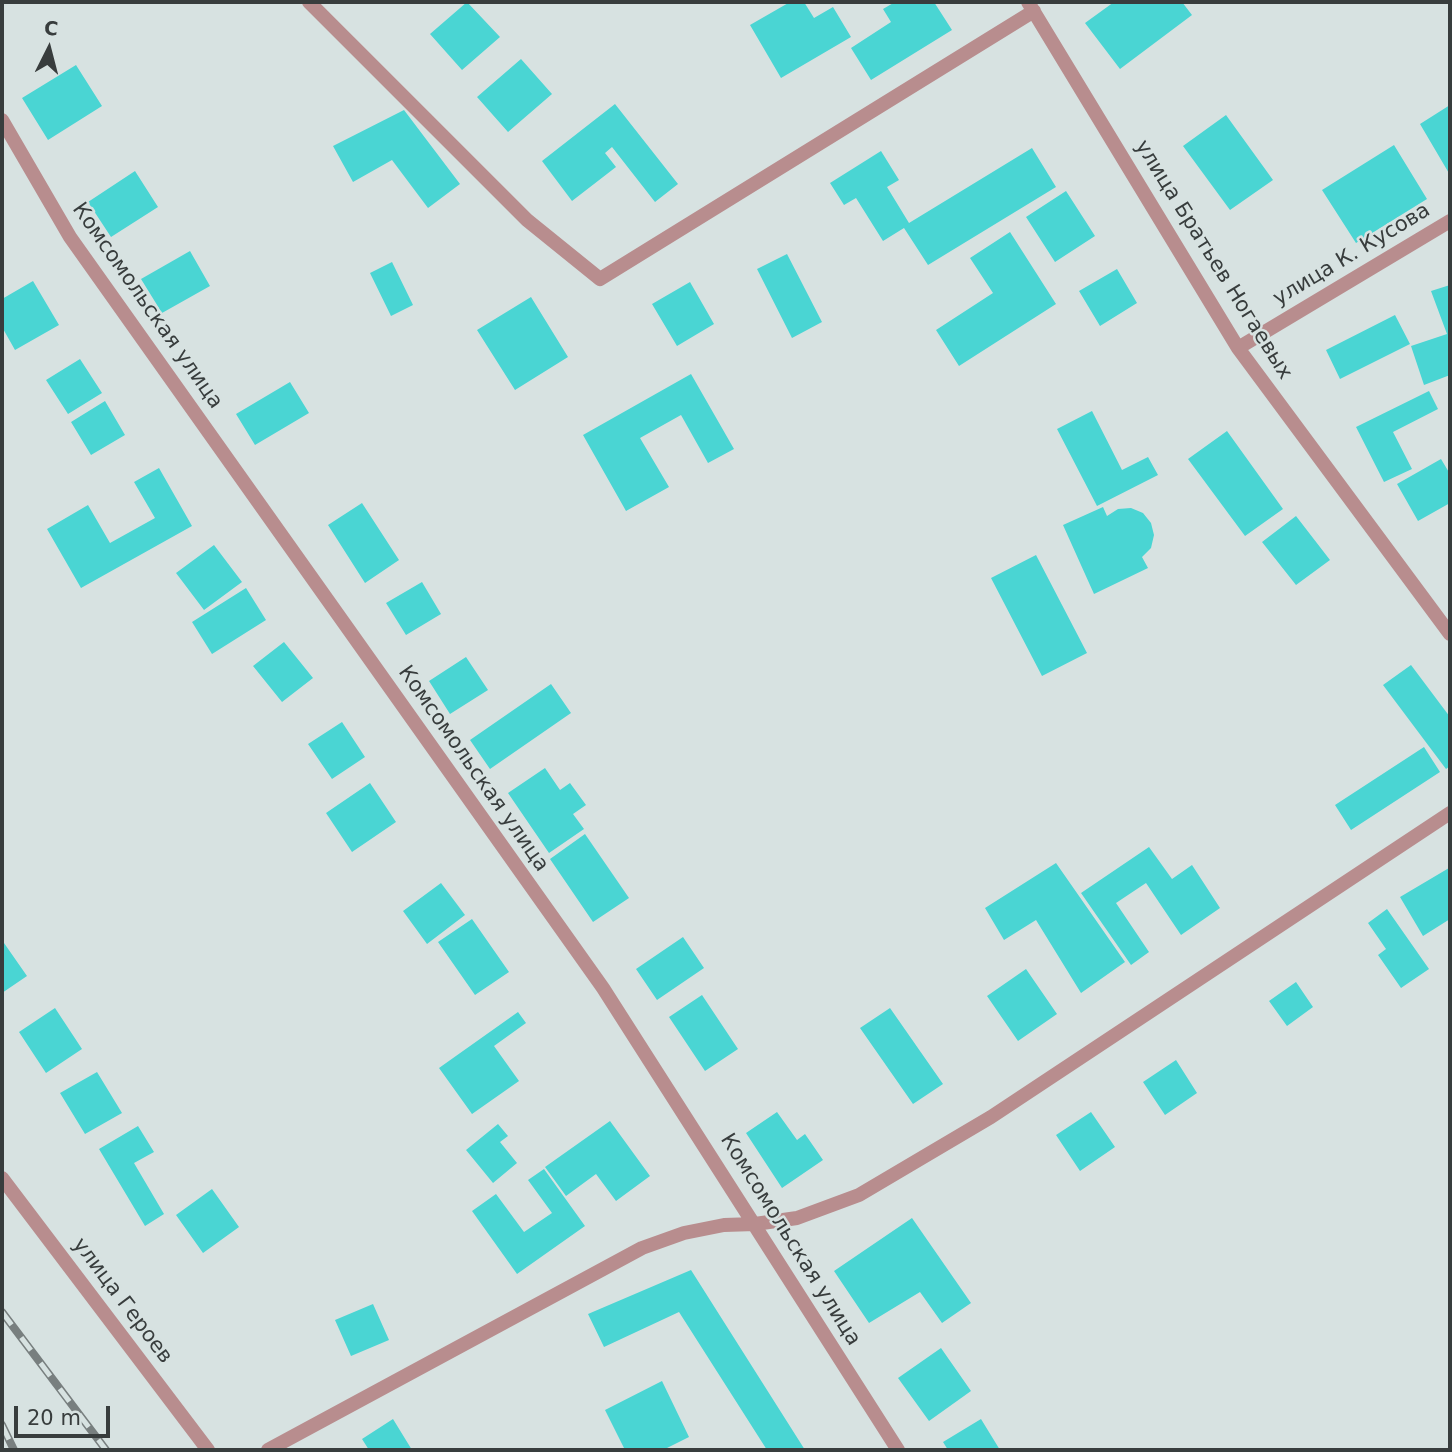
<!DOCTYPE html>
<html>
<head>
<meta charset="utf-8">
<style>
	body { margin:0 }
	#map { position:relative; width:1452px; height:1452px; overflow:hidden; background:#d7e2e1; font-family:"DejaVu Sans",sans-serif }
	canvas { display:block }
	.frame { position:absolute; inset:0; border:4px solid #383d3d; pointer-events:none }
	.north { position:absolute; left:14px; top:14px; width:70px; height:70px; -webkit-text-stroke:5px #d7e2e1; paint-order:stroke; rotate:6deg; font-size:19px; font-weight:700; line-height:28px; text-align:center; color:#383d3d }
	.north::after { content:''; display:block; margin:auto; width:24px; height:32px; background:#383d3d; clip-path:polygon(50% 0,100% 100%,50% 72%,0 100%) }
	.scale { position:absolute; left:14px; top:1406px; width:96px; height:32px; box-sizing:border-box; border:4px solid #383d3d; border-top:0; padding-left:9px; font-size:21px; line-height:24px; white-space:nowrap; color:#383d3d; -webkit-text-stroke:5px #d7e2e1; paint-order:stroke }
</style>
</head>
<body>
<div id="map">
<canvas width="1452" height="1452"></canvas>
<div class="frame"></div>
<div class="north">С</div>
<div class="scale">20 m</div>
</div>
<script>
const ctx = document.querySelector('canvas').getContext('2d');
ctx.lineJoin = 'round';
function paint(path, color) {
  ctx.fillStyle = color;
  ctx.fill(path, 'evenodd');
}
function stroke(path, color, width, dash) {
  ctx.strokeStyle = color;
  ctx.lineWidth = width;
  ctx.lineCap = dash ? 'butt' : 'round';
  ctx.setLineDash(dash || []);
  ctx.stroke(path);
}
function label(font, color, halo, rows, align = 'center') {
  ctx.font = font + ' "DejaVu Sans",sans-serif';
  ctx.lineWidth = 5;
  ctx.setLineDash([]);
  ctx.textBaseline = 'middle';
  ctx.strokeStyle = halo;
  ctx.fillStyle = color;
  for (const [text, x, y, turn = 0] of rows) {
    ctx.save();
    ctx.translate(x, y);
    ctx.rotate((+turn || 0) * Math.PI / 180);
    ctx.textAlign = isNaN(turn) ? turn : align;
    if (halo) ctx.strokeText(text, 0, 0);
    ctx.fillText(text, 0, 0);
    ctx.restore();
  }
}
paint(new Path2D(`
	M 467,2 L 500,37 L 462,70 L 430,34 Z
	M 790,2 L 804,2 L 814,18 L 833,7 L 851,37 L 781,78 L 750,25 Z
	M 895,2 L 934,2 L 952,30 L 871,80 L 851,48 L 891,22 L 883,9 Z
	M 1114,2 L 1182,2 L 1192,15 L 1120,69 L 1085,23 Z
	M 521,59 L 552,94 L 508,132 L 477,97 Z
	M 76,65 L 102,106 L 48,140 L 22,98 Z
	M 615,104 L 678,184 L 655,202 L 612,147 L 605,153 L 616,167 L 572,201 L 542,161 Z
	M 1450,105 L 1450,175 L 1420,124 Z
	M 404,110 L 460,184 L 428,208 L 392,160 L 353,182 L 333,146 Z
	M 1226,115 L 1273,180 L 1230,210 L 1183,146 Z
	M 1394,145 L 1427,199 L 1356,243 L 1322,190 Z
	M 1032,148 L 1056,187 L 928,265 L 904,228 L 883,241 L 856,198 L 844,205 L 830,183 L 881,151 L 899,180 L 887,187 L 909,223 Z
	M 135,171 L 158,207 L 111,237 L 88,202 Z
	M 1066,191 L 1095,236 L 1055,262 L 1026,217 Z
	M 1010,232 L 1056,304 L 959,366 L 936,330 L 993,293 L 970,258 Z
	M 190,251 L 210,286 L 162,313 L 141,279 Z
	M 787,254 L 822,322 L 792,338 L 757,269 Z
	M 392,262 L 413,305 L 391,316 L 370,273 Z
	M 1117,269 L 1137,303 L 1100,326 L 1079,291 Z
	M 33,281 L 59,325 L 15,350 L 2,327 L 2,299 Z
	M 690,282 L 714,324 L 677,346 L 652,304 Z
	M 1450,285 L 1450,375 L 1424,385 L 1411,346 L 1447,334 L 1431,291 Z
	M 531,297 L 568,357 L 515,390 L 477,330 Z
	M 1395,315 L 1410,344 L 1340,379 L 1326,350 Z
	M 80,359 L 102,393 L 68,414 L 46,380 Z
	M 691,374 L 734,449 L 708,463 L 681,415 L 640,438 L 669,487 L 626,511 L 583,435 Z
	M 290,382 L 309,413 L 255,445 L 236,414 Z
	M 1429,391 L 1438,409 L 1393,432 L 1412,469 L 1384,482 L 1356,427 Z
	M 105,401 L 125,435 L 91,455 L 71,422 Z
	M 1092,411 L 1122,470 L 1148,457 L 1158,475 L 1097,506 L 1057,429 Z
	M 1227,431 L 1283,509 L 1245,536 L 1188,459 Z
	M 1441,459 L 1450,474 L 1450,503 L 1418,521 L 1397,484 Z
	M 159,468 L 192,526 L 81,588 L 47,529 L 88,505 L 110,543 L 155,518 L 134,482 Z
	M 362,503 L 399,560 L 365,583 L 328,525 Z
	M 1103,507 L 1107,516 L 1118,509 L 1131,508 L 1143,513 L 1151,523 L 1154,535 L 1151,548 L 1142,557 L 1148,568 L 1094,594 L 1063,525 Z
	M 1296,516 L 1330,560 L 1296,585 L 1262,542 Z
	M 214,545 L 242,582 L 204,610 L 176,573 Z
	M 1036,555 L 1087,653 L 1042,676 L 991,578 Z
	M 422,582 L 441,614 L 406,635 L 386,603 Z
	M 246,588 L 266,620 L 212,654 L 192,622 Z
	M 284,642 L 313,678 L 282,702 L 253,666 Z
	M 466,657 L 488,690 L 450,714 L 429,681 Z
	M 1411,665 L 1450,717 L 1450,766 L 1446,769 L 1383,685 Z
	M 551,684 L 571,713 L 490,769 L 470,740 Z
	M 342,722 L 365,757 L 332,779 L 308,744 Z
	M 1424,747 L 1440,772 L 1351,830 L 1335,805 Z
	M 545,768 L 560,790 L 570,783 L 586,805 L 573,814 L 584,829 L 549,853 L 508,793 Z
	M 370,783 L 396,822 L 352,852 L 326,813 Z
	M 585,834 L 629,898 L 593,922 L 550,859 Z
	M 1149,847 L 1172,879 L 1192,865 L 1220,908 L 1181,935 L 1146,883 L 1116,903 L 1149,952 L 1131,965 L 1081,893 Z
	M 1056,863 L 1125,962 L 1081,993 L 1036,920 L 1004,940 L 985,908 Z
	M 1449,868 L 1450,919 L 1423,936 L 1400,897 Z
	M 441,883 L 465,915 L 427,944 L 403,911 Z
	M 1387,909 L 1429,969 L 1401,988 L 1378,955 L 1386,949 L 1368,923 Z
	M 472,919 L 509,972 L 475,995 L 438,942 Z
	M 683,937 L 704,968 L 657,1000 L 636,969 Z
	M 4,943 L 27,976 L 2,993 L 2,945 Z
	M 1026,969 L 1057,1014 L 1018,1041 L 987,996 Z
	M 1296,982 L 1313,1007 L 1287,1026 L 1269,1001 Z
	M 702,995 L 738,1049 L 705,1071 L 669,1017 Z
	M 55,1008 L 82,1049 L 46,1073 L 19,1032 Z
	M 890,1008 L 943,1084 L 913,1104 L 860,1028 Z
	M 518,1012 L 526,1023 L 494,1046 L 519,1081 L 472,1114 L 439,1068 Z
	M 1176,1060 L 1197,1093 L 1165,1115 L 1143,1082 Z
	M 97,1072 L 122,1113 L 85,1134 L 60,1093 Z
	M 777,1112 L 797,1140 L 805,1134 L 823,1160 L 782,1188 L 746,1133 Z
	M 1091,1112 L 1115,1147 L 1080,1171 L 1056,1135 Z
	M 610,1121 L 650,1176 L 616,1201 L 596,1174 L 566,1196 L 545,1167 Z
	M 498,1124 L 508,1136 L 500,1142 L 517,1163 L 493,1183 L 466,1150 Z
	M 138,1126 L 154,1152 L 134,1163 L 164,1214 L 145,1226 L 99,1149 Z
	M 544,1169 L 585,1226 L 517,1274 L 472,1211 L 496,1194 L 524,1232 L 552,1213 L 528,1180 Z
	M 212,1189 L 239,1227 L 203,1253 L 176,1215 Z
	M 912,1218 L 971,1303 L 942,1323 L 920,1292 L 869,1323 L 834,1271 Z
	M 691,1270 L 805,1450 L 767,1450 L 679,1312 L 604,1347 L 588,1314 Z
	M 373,1304 L 389,1340 L 351,1356 L 335,1320 Z
	M 941,1348 L 971,1391 L 929,1421 L 898,1378 Z
	M 662,1381 L 689,1437 L 663,1450 L 625,1450 L 605,1410 Z
	M 393,1419 L 412,1450 L 369,1450 L 362,1439 Z
	M 981,1419 L 1000,1450 L 948,1450 L 943,1442 Z`), '#4ad5d3');
stroke(new Path2D(`
	M 309,2 L 527,220 L 600,279 L 1034,11
	M 1028,2 L 1238,348 L 1450,634
	M 2,120 L 70,237 L 603,988 L 898,1450
	M 1238,348 L 1450,221
	M 2,1178 L 208,1450
	M 268,1450 L 642,1248 L 684,1233 L 724,1225 L 755,1224 L 797,1218 L 859,1195 L 991,1117 L 1450,813`), '#b88d8e', 14);
const rail = new Path2D(`
	M 2,1312 L 106,1450
	M 2,1425 L 14,1450`);
stroke(rail, '#787f7f', 8);
stroke(rail, '#d7e2e1', 5, [16]);
label('21px', '#383d3d', '#d7e2e1', [
	["улица К. Кусова",1352,255,-31],
	["улица Братьев Ногаевых",1213,260,58],
	["Комсомольская улица",147,306,55],
	["Комсомольская улица",473,769,55],
	["Комсомольская улица",790,1240,58],
	["улица Героев",122,1301,53]
]);
</script>
</body>
</html>
